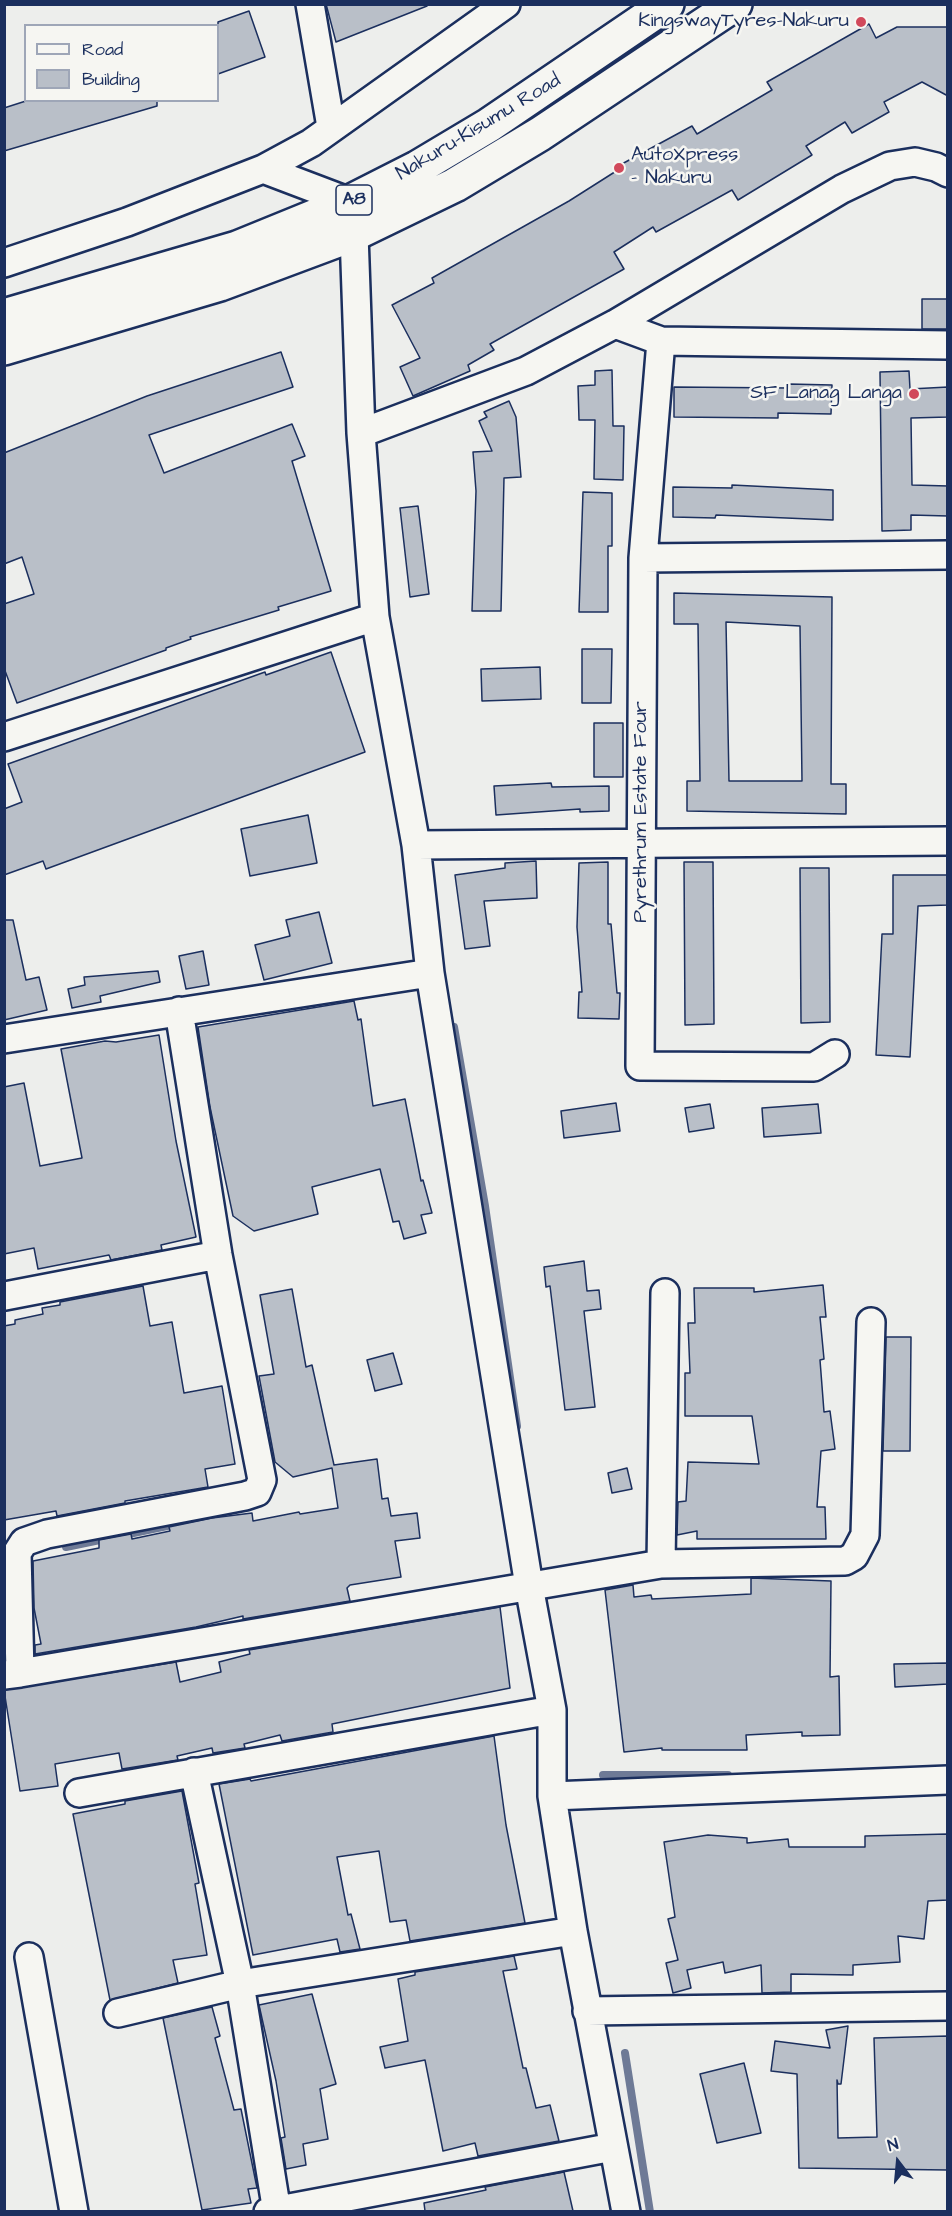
<!DOCTYPE html>
<html>
<head>
<meta charset="utf-8">
<style>
	body { margin:0 }
	#map { position:relative; width:952px; height:2216px; overflow:hidden; background:#edeeec; font-family:"Architects Daughter",sans-serif }
	canvas { display:block }
	.frame { position:absolute; inset:0; border:6px solid #1b2f5e; pointer-events:none }
	.legend { position:absolute; left:24px; top:24px; width:195px; height:78px; box-sizing:border-box; background:#f6f6f2; border:2px solid #9ea6b7; margin:0; padding:8px 10px; list-style:none; font-size:18px; color:#1b2f5e }
	.legend li { display:flex; align-items:center; gap:12px; height:30px }
	.legend b { width:30px; border:2px solid #9ea6b7 }
	.north { position:absolute; left:868px; top:2132px; width:60px; height:60px; -webkit-text-stroke:4px #f6f6f2; paint-order:stroke; rotate:344deg; font-size:16px; font-weight:700; line-height:24px; text-align:center; color:#1b2f5e }
	.north::after { content:''; display:block; margin:auto; width:21px; height:27px; background:#1b2f5e; clip-path:polygon(50% 0,100% 100%,50% 72%,0 100%) }
</style>
</head>
<body>
<div id="map">
<canvas width="952" height="2216"></canvas>
<div class="frame"></div>
<ul class="legend">
<li><b style="height:8px;background:#f6f6f2"></b>Road</li>
<li><b style="height:16px;background:#b9bfc8"></b>Building</li>
</ul>
<div class="north">N</div>
</div>
<script>
const ctx = document.querySelector('canvas').getContext('2d');
ctx.lineJoin = 'round';
function stroke(path, color, width, dash) {
  ctx.strokeStyle = color;
  ctx.lineWidth = width;
  ctx.lineCap = dash ? 'butt' : 'round';
  ctx.setLineDash(dash || []);
  ctx.stroke(path);
}
function paint(path, color) {
  ctx.fillStyle = color;
  ctx.fill(path, 'evenodd');
}
function label(font, color, halo, rows, align = 'center') {
  ctx.font = font + ' "Architects Daughter",sans-serif';
  ctx.lineWidth = 5;
  ctx.setLineDash([]);
  ctx.textBaseline = 'middle';
  ctx.strokeStyle = halo;
  ctx.fillStyle = color;
  for (const [text, x, y, turn = 0] of rows) {
    ctx.save();
    ctx.translate(x, y);
    ctx.rotate((+turn || 0) * Math.PI / 180);
    ctx.textAlign = isNaN(turn) ? turn : align;
    if (halo) ctx.strokeText(text, 0, 0);
    ctx.fillText(text, 0, 0);
    ctx.restore();
  }
}
stroke(new Path2D(`
	M 454,1027 L 485,1206 L 517,1426
	M 66,1547 L 196,1520
	M 603,1775 L 728,1775
	M 625,2053 L 650,2212`), '#6e7a96', 8);
const building = new Path2D(`
	M 326,4 L 427,4 L 427,6 L 336,42 Z
	M 249,11 L 265,57 L 218,74 L 218,22 Z
	M 869,24 L 876,38 L 897,27 L 948,27 L 948,96 L 922,82 L 884,102 L 889,112 L 852,133 L 845,122 L 806,146 L 812,155 L 738,200 L 732,190 L 656,232 L 653,227 L 614,252 L 624,269 L 490,344 L 494,350 L 468,365 L 470,371 L 413,396 L 400,367 L 420,358 L 392,305 L 434,283 L 432,278 L 569,201 L 621,168 L 620,165 L 692,126 L 697,134 L 772,90 L 767,82 Z
	M 29,100 L 157,100 L 157,106 L 4,151 L 4,108 Z
	M 922,299 L 948,299 L 948,329 L 922,329 Z
	M 281,352 L 293,387 L 149,435 L 164,473 L 292,424 L 305,456 L 292,461 L 331,591 L 278,607 L 279,610 L 190,637 L 191,639 L 166,648 L 166,650 L 17,703 L 4,668 L 4,604 L 34,594 L 22,557 L 4,564 L 4,453 L 147,396 Z
	M 612,370 L 613,426 L 624,426 L 623,480 L 594,479 L 595,420 L 579,420 L 578,386 L 595,385 L 595,371 Z
	M 909,371 L 910,389 L 948,387 L 948,417 L 911,418 L 912,485 L 948,486 L 948,516 L 911,515 L 911,530 L 882,531 L 880,372 Z
	M 789,384 L 832,385 L 831,414 L 778,413 L 778,418 L 674,417 L 674,387 L 789,388 Z
	M 509,401 L 516,417 L 521,477 L 504,478 L 501,611 L 472,611 L 476,491 L 473,452 L 492,451 L 479,421 L 487,417 L 484,412 Z
	M 732,485 L 833,490 L 833,520 L 716,515 L 715,518 L 673,517 L 673,487 L 732,488 Z
	M 583,492 L 612,493 L 612,546 L 608,546 L 608,612 L 579,612 Z
	M 418,506 L 429,594 L 410,597 L 400,508 Z
	M 674,593 L 832,597 L 831,784 L 846,784 L 846,814 L 687,811 L 687,781 L 700,781 L 698,624 L 674,624 ZM 726,622 L 800,626 L 802,781 L 729,781 Z
	M 582,649 L 612,649 L 611,703 L 582,703 Z
	M 331,652 L 365,752 L 46,869 L 43,861 L 4,875 L 4,809 L 22,802 L 8,764 L 265,672 L 266,675 Z
	M 540,667 L 541,699 L 482,701 L 481,669 Z
	M 594,723 L 623,723 L 623,777 L 594,777 Z
	M 551,783 L 552,787 L 609,786 L 609,811 L 580,812 L 580,809 L 496,815 L 494,786 Z
	M 308,815 L 317,863 L 250,876 L 241,829 Z
	M 536,861 L 537,898 L 484,901 L 490,946 L 465,949 L 455,875 L 505,868 L 505,863 Z
	M 608,862 L 608,924 L 611,924 L 617,993 L 620,993 L 619,1019 L 578,1018 L 579,992 L 582,992 L 577,927 L 579,863 Z
	M 684,862 L 713,862 L 714,1024 L 685,1025 Z
	M 800,868 L 829,868 L 830,1022 L 801,1023 Z
	M 893,875 L 948,875 L 948,905 L 918,906 L 910,1057 L 876,1055 L 882,934 L 893,934 Z
	M 319,912 L 332,963 L 264,980 L 255,945 L 290,936 L 286,920 Z
	M 4,920 L 13,920 L 26,980 L 39,977 L 47,1010 L 4,1020 Z
	M 203,951 L 209,985 L 186,989 L 179,956 Z
	M 158,971 L 160,982 L 100,996 L 101,1002 L 72,1008 L 68,989 L 85,985 L 84,977 Z
	M 354,1001 L 358,1020 L 361,1019 L 373,1106 L 405,1099 L 421,1181 L 423,1180 L 432,1213 L 421,1215 L 426,1233 L 404,1239 L 399,1221 L 393,1222 L 380,1169 L 312,1187 L 318,1214 L 254,1231 L 233,1216 L 210,1107 L 198,1027 Z
	M 159,1035 L 176,1141 L 196,1237 L 161,1245 L 162,1250 L 111,1260 L 109,1255 L 38,1269 L 34,1248 L 4,1254 L 4,1087 L 24,1083 L 40,1166 L 82,1158 L 61,1049 L 105,1041 L 116,1042 Z
	M 616,1103 L 620,1131 L 564,1138 L 561,1111 Z
	M 710,1104 L 714,1128 L 689,1132 L 685,1108 Z
	M 818,1104 L 821,1133 L 764,1137 L 762,1108 Z
	M 584,1261 L 587,1291 L 599,1290 L 601,1309 L 584,1311 L 595,1407 L 565,1410 L 550,1286 L 546,1287 L 544,1267 Z
	M 823,1285 L 826,1317 L 820,1317 L 824,1359 L 820,1360 L 824,1412 L 830,1411 L 835,1449 L 821,1451 L 817,1507 L 825,1507 L 826,1539 L 697,1539 L 697,1531 L 677,1535 L 678,1502 L 686,1501 L 688,1462 L 759,1464 L 752,1416 L 685,1416 L 685,1373 L 690,1373 L 688,1323 L 695,1323 L 694,1288 L 754,1288 L 754,1292 Z
	M 143,1286 L 150,1326 L 172,1322 L 184,1393 L 222,1386 L 235,1464 L 205,1469 L 208,1487 L 125,1501 L 125,1503 L 57,1516 L 56,1511 L 4,1520 L 4,1326 L 15,1324 L 15,1320 L 43,1314 L 42,1308 L 60,1305 L 60,1302 Z
	M 292,1289 L 306,1367 L 312,1365 L 334,1465 L 377,1459 L 382,1499 L 388,1498 L 391,1516 L 417,1513 L 420,1538 L 395,1541 L 401,1577 L 350,1585 L 347,1588 L 350,1601 L 243,1619 L 243,1616 L 196,1627 L 35,1654 L 35,1645 L 41,1644 L 34,1608 L 33,1561 L 99,1548 L 99,1540 L 131,1534 L 132,1539 L 170,1531 L 169,1527 L 212,1518 L 252,1513 L 253,1521 L 299,1512 L 300,1514 L 338,1508 L 332,1468 L 293,1477 L 275,1462 L 259,1376 L 274,1374 L 260,1295 Z
	M 886,1337 L 911,1337 L 910,1451 L 883,1451 Z
	M 393,1353 L 402,1384 L 375,1391 L 367,1360 Z
	M 627,1468 L 632,1489 L 612,1493 L 608,1473 Z
	M 751,1578 L 831,1581 L 830,1677 L 839,1676 L 840,1735 L 802,1736 L 802,1732 L 746,1735 L 747,1750 L 662,1750 L 662,1748 L 624,1752 L 605,1590 L 633,1585 L 634,1597 L 651,1595 L 652,1599 L 751,1594 Z
	M 500,1607 L 510,1688 L 332,1724 L 333,1732 L 282,1741 L 280,1735 L 244,1744 L 245,1748 L 213,1753 L 212,1748 L 177,1756 L 178,1760 L 122,1769 L 119,1753 L 55,1764 L 58,1786 L 20,1791 L 4,1690 L 176,1662 L 180,1682 L 221,1672 L 219,1662 L 250,1654 L 249,1650 Z
	M 948,1663 L 948,1684 L 895,1687 L 894,1664 Z
	M 494,1736 L 506,1825 L 525,1923 L 410,1941 L 406,1920 L 390,1922 L 379,1851 L 337,1857 L 348,1915 L 351,1914 L 360,1949 L 340,1952 L 337,1939 L 253,1955 L 219,1784 L 250,1779 L 251,1781 Z
	M 182,1791 L 199,1883 L 195,1884 L 207,1955 L 173,1960 L 178,1983 L 110,2000 L 73,1814 L 125,1804 L 125,1801 Z
	M 948,1834 L 948,1900 L 928,1901 L 924,1939 L 898,1936 L 900,1962 L 853,1965 L 853,1975 L 791,1974 L 791,1992 L 762,1993 L 761,1965 L 725,1973 L 723,1962 L 687,1970 L 691,1988 L 673,1993 L 666,1963 L 678,1960 L 668,1919 L 675,1917 L 664,1842 L 708,1835 L 747,1838 L 747,1843 L 788,1839 L 789,1847 L 865,1847 L 865,1836 Z
	M 514,1956 L 517,1969 L 503,1971 L 523,2068 L 526,2068 L 536,2108 L 550,2105 L 559,2141 L 478,2156 L 475,2143 L 443,2151 L 425,2060 L 385,2068 L 380,2047 L 408,2041 L 398,1979 L 415,1975 L 415,1972 Z
	M 312,1994 L 336,2084 L 320,2089 L 328,2139 L 303,2144 L 306,2165 L 286,2169 L 281,2138 L 285,2137 L 276,2081 L 259,2005 Z
	M 212,2007 L 220,2036 L 215,2038 L 234,2110 L 241,2109 L 257,2188 L 248,2189 L 251,2203 L 202,2210 L 163,2018 Z
	M 848,2026 L 841,2084 L 838,2084 L 837,2080 L 838,2138 L 877,2137 L 874,2038 L 948,2036 L 948,2170 L 799,2168 L 797,2074 L 771,2071 L 775,2041 L 830,2048 L 826,2030 Z
	M 744,2063 L 761,2133 L 717,2143 L 700,2074 Z
	M 564,2172 L 573,2211 L 425,2211 L 424,2203 L 486,2190 L 485,2187 Z`);
paint(building, '#b9bfc8');
stroke(building, '#1b2f5e', 1.5);
const street = new Path2D(`
	M 310,4 L 331,127
	M 263,169 L 350,202
	M 354,234 L 361,433 L 375,617 L 416,845 L 430,973 L 529,1586 L 552,1710 L 552,1796 L 573,1931 L 626,2212
	M 4,263 L 127,222 L 263,169 L 311,143 L 506,4
	M 615,324 L 661,341 L 948,345
	M 661,341 L 643,558 L 948,555
	M 361,433 L 526,371 L 615,324 L 842,189 L 890,166 L 915,162 L 936,167 L 948,173
	M 643,558 L 640,1066 L 814,1067 L 835,1054
	M 4,737 L 375,617
	M 416,845 L 948,841
	M 4,1039 L 430,973
	M 5,1296 L 218,1255
	M 661,1564 L 665,1293
	M 20,1673 L 661,1564 L 845,1561 L 854,1556 L 865,1535 L 871,1322
	M 4,1675 L 20,1673 L 17,1553 L 24,1542 L 47,1534 L 245,1496 L 257,1492 L 262,1480 L 218,1255 L 179,1011
	M 194,1772 L 240,1984 L 277,2212
	M 79,1793 L 552,1710
	M 552,1796 L 948,1780
	M 29,1957 L 74,2212
	M 587,2011 L 948,2006
	M 118,2013 L 240,1984 L 573,1931
	M 268,2212 L 613,2147`);
const highway = new Path2D(`
	M 4,316 L 237,248 L 350,202 L 417,168 L 489,125 L 667,4
	M 4,348 L 220,284 L 354,234 L 455,185 L 540,134 L 735,4`);
stroke(street, '#1b2f5e', 32);
stroke(highway, '#1b2f5e', 38);
stroke(street, '#f6f6f2', 27);
stroke(highway, '#f6f6f2', 33);
for (const [x, y, r, color] of [
	[861,22,6,"#d1495b"],
	[619,168,6,"#d1495b"],
	[914,394,6,"#d1495b"]
]) {
  const dot = new Path2D();
  dot.arc(x, y, r, 0, 2 * Math.PI);
  ctx.fillStyle = color;
  ctx.fill(dot);
  stroke(dot, '#f6f6f2', 2);
}
for (const [x, y, w] of [
	[354,200,36]
]) {
  const box = new Path2D();
  box.roundRect(x - w / 2, y - 15, w, 30, 4.5);
  ctx.fillStyle = '#f6f6f2';
  ctx.fill(box);
  stroke(box, '#1b2f5e', 1.5);
}
label('bold 18px', '#1b2f5e', null, [
	["A8",354,200]
]);
label('20px', '#1b2f5e', '#f6f6f2', [
	["KingswayTyres-Nakuru",849,22],
	["AutoXpress",631,156,"left"],
	["- Nakuru",631,179,"left"],
	["SF Lanag Langa",902,394]
], 'right');
label('20px', '#1b2f5e', '#f6f6f2', [
	["Nakuru-Kisumu Road",479,128,-31],
	["Pyrethrum Estate Four",642,812,-90]
]);
</script>
</body>
</html>
